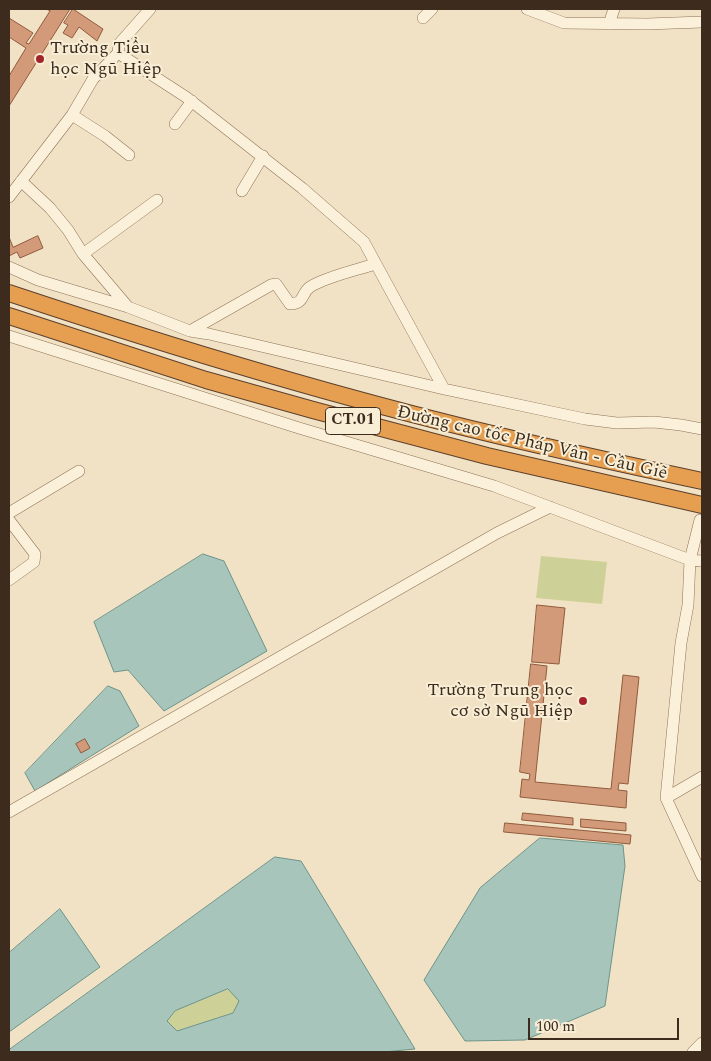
<!DOCTYPE html>
<html>
<head>
<meta charset="utf-8">
<style>
	body { margin:0 }
	#map { position:relative; width:711px; height:1061px; overflow:hidden; background:#f2e2c5; font-family:Spectral,serif }
	canvas { display:block }
	.frame { position:absolute; inset:0; border:10px solid #3d2c1e; pointer-events:none }
	.scale { position:absolute; left:528px; top:1018px; width:151px; height:22px; box-sizing:border-box; border:2px solid #3d2c1e; border-top:0; padding-left:6px; font-size:15px; line-height:18px; white-space:nowrap; color:#3d2c1e; -webkit-text-stroke:4px #f8edd5; paint-order:stroke }
</style>
</head>
<body>
<div id="map">
<canvas width="711" height="1061"></canvas>
<div class="frame"></div>
<div class="scale">100 m</div>
</div>
<script>
const ctx = document.querySelector('canvas').getContext('2d');
ctx.lineJoin = 'round';
function paint(path, color) {
  ctx.fillStyle = color;
  ctx.fill(path, 'evenodd');
}
function stroke(path, color, width, dash) {
  ctx.strokeStyle = color;
  ctx.lineWidth = width;
  ctx.lineCap = dash ? 'butt' : 'round';
  ctx.setLineDash(dash || []);
  ctx.stroke(path);
}
function label(font, color, halo, rows, align = 'center') {
  ctx.font = font + ' Spectral,serif';
  ctx.lineWidth = 4;
  ctx.setLineDash([]);
  ctx.textBaseline = 'middle';
  ctx.strokeStyle = halo;
  ctx.fillStyle = color;
  for (const [text, x, y, turn = 0] of rows) {
    ctx.save();
    ctx.translate(x, y);
    ctx.rotate((+turn || 0) * Math.PI / 180);
    ctx.textAlign = isNaN(turn) ? turn : align;
    if (halo) ctx.strokeText(text, 0, 0);
    ctx.fillText(text, 0, 0);
    ctx.restore();
  }
}
paint(new Path2D(`
	M 541,556 L 607,562 L 602,604 L 536,598 Z
	M 228,989 L 240,1001 L 233,1013 L 177,1031 L 167,1021 L 175,1011 Z`), '#cdd198');
const water = new Path2D(`
	M 203,554 L 224,561 L 267,651 L 164,711 L 128,670 L 114,672 L 94,622 Z
	M 108,686 L 120,691 L 139,726 L 35,791 L 25,773 Z
	M 540,838 L 623,845 L 625,866 L 605,1006 L 525,1040 L 465,1041 L 424,980 L 480,888 Z
	M 275,857 L 301,861 L 415,1049 L 384,1052 L 9,1052 L 9,1050 ZM 228,989 L 239,1001 L 233,1013 L 177,1031 L 167,1021 L 175,1011 Z
	M 60,909 L 100,967 L 9,1032 L 9,953 Z`);
paint(water, '#a7c5bb');
stroke(water, '#6c9489', 1);
const building = new Path2D(`
	M 46,9 L 70,9 L 9,106 L 9,76 L 26,48 L 9,37 L 9,18 L 33,33 L 26,43 L 29,44 L 50,11 Z
	M 73,9 L 103,29 L 97,41 L 79,27 L 72,38 L 63,33 L 68,25 L 64,23 Z
	M 38,236 L 43,248 L 20,258 L 17,252 L 9,256 L 9,237 L 13,247 Z
	M 537,605 L 565,608 L 559,664 L 532,662 Z
	M 531,664 L 547,666 L 535,782 L 611,789 L 623,675 L 639,677 L 628,784 L 619,783 L 618,790 L 627,791 L 626,808 L 520,797 L 522,779 L 529,780 L 530,774 L 520,772 Z
	M 85,739 L 90,748 L 81,753 L 76,744 Z
	M 523,813 L 573,818 L 573,825 L 522,820 Z
	M 581,819 L 626,823 L 626,831 L 581,827 Z
	M 505,823 L 631,835 L 630,844 L 504,832 Z`);
paint(building, '#d29a78');
stroke(building, '#905a3d', 1);
const minor = new Path2D(`
	M 527,9 L 564,23 L 647,24 L 702,22
	M 423,18 L 432,9
	M 609,24 L 614,9
	M 118,53 L 186,97 L 302,188 L 364,242 L 444,389
	M 72,115 L 105,136 L 129,155
	M 175,124 L 192,101
	M 21,181 L 50,208 L 68,230 L 83,254 L 128,307
	M 242,191 L 263,156
	M 9,197 L 72,115 L 93,79 L 118,53 L 119,44 L 150,9
	M 83,254 L 157,200
	M 9,267 L 38,280 L 128,307 L 190,331 L 209,334 L 444,389 L 585,419 L 617,423 L 654,422 L 681,425 L 702,429
	M 190,331 L 271,285 L 276,284 L 290,304 C 305,304 301,293 310,287 C 325,277 357,270 375,264
	M 9,336 L 299,428 L 494,486 L 690,560 L 702,561
	M 9,513 L 79,471
	M 9,520 L 35,554 L 34,562 L 9,580
	M 700,520 L 690,560 L 688,605 L 681,643 L 666,798 L 702,876
	M 666,798 L 702,777
	M 9,812 L 497,533 L 550,507
	M 693,1052 L 702,1043`);
const highway = new Path2D(`
	M 9,293 C 168,346 329,395 492,434 C 562,451 632,466 702,481
	M 9,316 L 206,380 L 313,410 L 487,456 L 702,505`);
stroke(minor, '#8e7359', 12);
stroke(highway, '#5c412d', 18);
stroke(minor, '#fbf0d9', 11);
stroke(highway, '#e69e50', 16);
for (const [x, y, r, color] of [
	[40,59,5,"#a2242a"],
	[583,701,5,"#a2242a"]
]) {
  const dot = new Path2D();
  dot.arc(x, y, r, 0, 2 * Math.PI);
  ctx.fillStyle = color;
  ctx.fill(dot);
  stroke(dot, '#f8edd5', 2);
}
for (const [x, y, w] of [
	[353,421,55]
]) {
  const box = new Path2D();
  box.roundRect(x - w / 2, y - 13.5, w, 27, 4);
  ctx.fillStyle = '#f8edd5';
  ctx.fill(box);
  stroke(box, '#3d2c1e', 1);
}
label('bold 16px', '#3d2c1e', null, [
	["CT.01",353,421]
]);
label('18px', '#3d2c1e', '#f8edd5', [
	["Trường Tiểu",50,49],
	["học Ngũ Hiệp",50,70],
	["Trường Trung học",573,691,"right"],
	["cơ sở Ngũ Hiệp",573,712,"right"]
], 'left');
label('18px', '#3d2c1e', '#f8edd5', [
	["Đường cao tốc Pháp Vân - Cầu Giẽ",532,444,13]
]);
</script>
</body>
</html>
